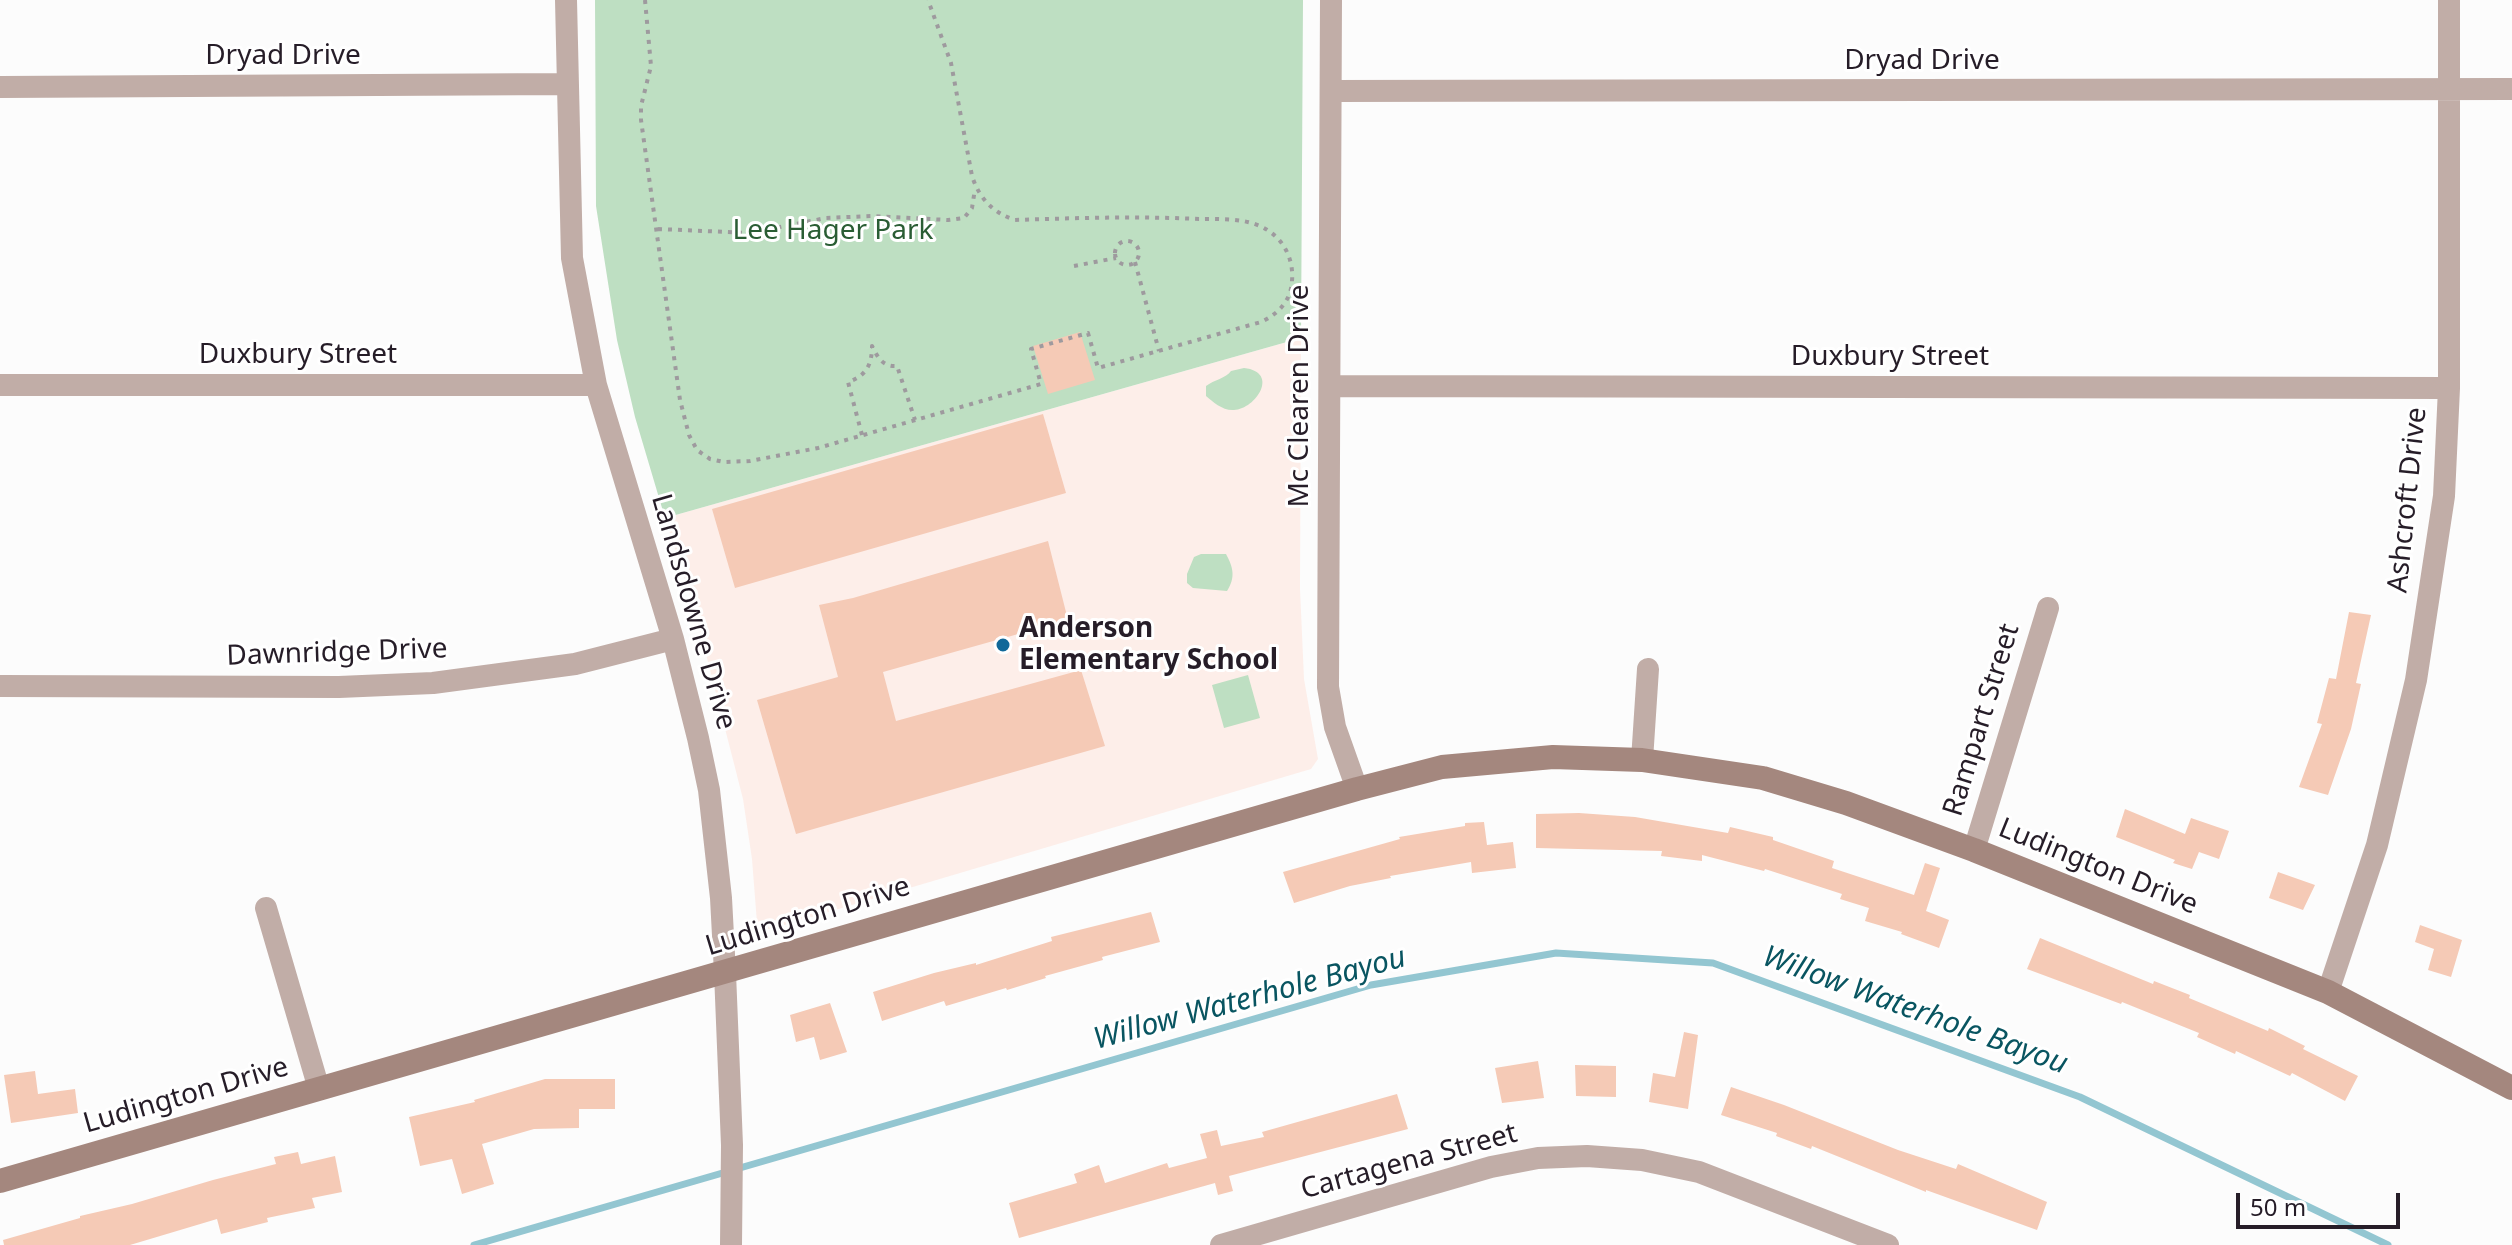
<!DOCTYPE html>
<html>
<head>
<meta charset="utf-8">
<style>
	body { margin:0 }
	#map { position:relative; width:2512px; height:1245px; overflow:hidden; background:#fcfcfc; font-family:"Noto Sans",sans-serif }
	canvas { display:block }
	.scale { position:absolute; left:2236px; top:1193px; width:164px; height:36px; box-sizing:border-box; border:4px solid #261d28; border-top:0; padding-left:10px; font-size:24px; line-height:28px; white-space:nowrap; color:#261d28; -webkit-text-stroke:6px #fff; paint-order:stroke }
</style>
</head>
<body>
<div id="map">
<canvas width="2512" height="1245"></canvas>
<div class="scale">50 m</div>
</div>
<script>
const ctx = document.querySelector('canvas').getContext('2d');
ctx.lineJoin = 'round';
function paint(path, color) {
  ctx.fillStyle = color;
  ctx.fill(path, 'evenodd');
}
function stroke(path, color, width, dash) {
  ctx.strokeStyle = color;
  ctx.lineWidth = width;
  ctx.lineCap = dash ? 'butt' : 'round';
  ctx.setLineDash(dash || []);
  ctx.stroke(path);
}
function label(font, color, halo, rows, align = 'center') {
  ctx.font = font + ' "Noto Sans",sans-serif';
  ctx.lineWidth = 6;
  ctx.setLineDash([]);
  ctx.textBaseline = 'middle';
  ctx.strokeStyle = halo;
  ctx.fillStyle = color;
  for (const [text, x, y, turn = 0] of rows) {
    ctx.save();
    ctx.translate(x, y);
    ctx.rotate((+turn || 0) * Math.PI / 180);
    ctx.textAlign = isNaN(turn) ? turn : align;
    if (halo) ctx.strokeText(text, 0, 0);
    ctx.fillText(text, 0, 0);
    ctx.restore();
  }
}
paint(new Path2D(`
	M 1301,338 L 1300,589 L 1304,679 L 1318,759 L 1311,769 L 771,929 L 763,929 L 757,923 L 752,859 L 743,799 L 695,611 L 665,518 Z`), '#fdeee9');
paint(new Path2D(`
	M 595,0 L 1303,0 L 1301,338 L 665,518 L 635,417 L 617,340 L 596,206 Z
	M 1244,368 C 1280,372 1256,409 1234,410 C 1223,411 1213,402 1206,396 L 1206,386 C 1214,380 1226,378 1231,371 Z
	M 1201,554 L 1226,554 C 1233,567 1236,577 1227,591 L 1193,588 L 1187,583 L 1187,574 L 1194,557 Z
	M 1248,675 L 1260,718 L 1224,728 L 1212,685 Z`), '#bedfc2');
stroke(new Path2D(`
	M 474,1245 L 1371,985 L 1556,953 L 1713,963 L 2080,1097 L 2388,1245`), '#93c6d1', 7);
paint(new Path2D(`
	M 1080,332 L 1095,380 L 1048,394 L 1033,346 Z
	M 1043,414 L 1066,493 L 735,588 L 712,509 Z
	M 1048,541 L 1068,620 L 883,672 L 896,721 L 1081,670 L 1105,746 L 796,834 L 757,700 L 838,677 L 819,605 L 853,598 Z
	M 2349,612 L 2371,615 L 2356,683 L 2361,684 L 2351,729 L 2328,795 L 2299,787 L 2322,724 L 2317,723 L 2329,678 L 2336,679 Z
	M 2125,809 L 2185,834 L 2191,818 L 2229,831 L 2219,859 L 2199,852 L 2192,869 L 2173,863 L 2175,860 L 2116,837 Z
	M 1579,813 L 1635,817 L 1728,833 L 1730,827 L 1773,837 L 1773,840 L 1834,861 L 1832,868 L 1914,895 L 1925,863 L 1940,868 L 1926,911 L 1949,920 L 1939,948 L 1901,934 L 1902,932 L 1865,921 L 1869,908 L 1840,899 L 1842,894 L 1765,869 L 1764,871 L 1702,855 L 1702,861 L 1661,856 L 1662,851 L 1536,848 L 1536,814 Z
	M 1484,822 L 1487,845 L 1513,842 L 1516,868 L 1472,873 L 1471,862 L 1390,876 L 1391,878 L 1350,886 L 1294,903 L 1283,872 L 1400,839 L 1399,837 L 1465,826 L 1465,823 Z
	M 2278,872 L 2315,885 L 2303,910 L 2269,898 Z
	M 1151,912 L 1160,942 L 1102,957 L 1103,960 L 1045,976 L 1046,978 L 1007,990 L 1006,988 L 946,1006 L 944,1001 L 882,1021 L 873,992 L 934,973 L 976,963 L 976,965 L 1052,941 L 1051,937 Z
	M 2420,925 L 2462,940 L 2451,977 L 2428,970 L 2434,949 L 2415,942 Z
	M 2040,938 L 2153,984 L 2154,981 L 2190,995 L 2189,998 L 2268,1031 L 2269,1028 L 2305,1046 L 2303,1049 L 2358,1076 L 2345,1101 L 2292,1073 L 2290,1076 L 2236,1051 L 2235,1054 L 2197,1037 L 2199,1033 L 2122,1002 L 2121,1004 L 2027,969 Z
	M 830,1003 L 847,1052 L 820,1060 L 814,1037 L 796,1042 L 790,1015 Z
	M 1684,1032 L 1698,1035 L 1688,1109 L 1649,1102 L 1653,1073 L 1675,1077 Z
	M 1538,1061 L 1544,1098 L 1502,1103 L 1495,1068 Z
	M 1575,1065 L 1616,1066 L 1616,1097 L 1576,1096 Z
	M 35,1071 L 38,1094 L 75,1089 L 78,1113 L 11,1123 L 4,1075 Z
	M 545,1079 L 615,1079 L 615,1109 L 579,1109 L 579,1128 L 534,1129 L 482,1144 L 494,1184 L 462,1194 L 452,1159 L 420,1166 L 409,1117 L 475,1102 L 474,1100 Z
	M 1731,1087 L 1784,1105 L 1898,1150 L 1956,1169 L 1958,1164 L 2047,1202 L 2037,1230 L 1926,1190 L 1926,1192 L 1812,1146 L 1811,1149 L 1776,1136 L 1777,1133 L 1721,1115 Z
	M 1397,1094 L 1408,1129 L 1229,1176 L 1233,1191 L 1218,1195 L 1215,1183 L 1019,1238 L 1009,1203 L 1077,1183 L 1074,1174 L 1099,1165 L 1105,1183 L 1167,1163 L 1169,1168 L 1207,1158 L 1200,1134 L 1217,1130 L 1221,1146 L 1264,1137 L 1262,1132 Z
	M 298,1152 L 301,1164 L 335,1156 L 342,1192 L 312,1198 L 315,1208 L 267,1218 L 268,1222 L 221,1234 L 217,1219 L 130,1245 L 4,1245 L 3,1240 L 80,1218 L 80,1216 L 132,1204 L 213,1180 L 276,1164 L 274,1157 Z`), '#f5cab6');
stroke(new Path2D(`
	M 645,0 L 651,66 L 641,106 L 641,120 L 680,400 L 689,435 L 697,450 L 710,459 L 724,462 L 750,461 L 818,448 L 1041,384 L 1031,349 L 1088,333 L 1098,368 L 1261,322 C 1278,314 1291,301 1292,281 C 1294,257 1282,236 1260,226 C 1242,218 1219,219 1199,219 C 1138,216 1076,218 1015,220 C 993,213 979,198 972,176 L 951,63 L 928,0
	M 658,229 L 750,233 L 826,218 L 872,216 L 948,220 L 964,218 L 972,208 L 975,189
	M1115 253a12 12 0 1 1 24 0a12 12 0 1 1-24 0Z
	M 1135,262 L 1159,351
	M 1074,266 L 1116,258
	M 862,435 L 848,382 C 866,376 872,365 872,346 C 878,358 883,367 897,366 L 915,420`), '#9e9a9e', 4, [4, 6]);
stroke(new Path2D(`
	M 566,0 L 572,258 L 596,385 L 673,639 L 698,738 L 709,790 L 721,898 L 725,973 L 732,1145 L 731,1245
	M 1331,0 L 1328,687 L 1335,727 L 1357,789
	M 0,87 L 566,84
	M 1331,91 L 2512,89
	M 0,385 L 596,385
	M 1331,386 L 2449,388
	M 0,686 L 339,687 L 433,683 L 575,664 L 673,639
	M 1642,760 L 1648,669
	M 1974,850 L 2048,608
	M 266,908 L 319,1089
	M 2328,992 L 2377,845 L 2416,680 L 2444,496 L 2449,388 L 2449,0
	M 1221,1245 L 1491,1167 L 1538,1158 L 1587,1156 L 1642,1160 L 1699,1172 L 1888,1245`), '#c1ada7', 22);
stroke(new Path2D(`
	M 0,1181 L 1357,789 L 1442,767 L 1553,757 L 1642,760 L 1763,778 L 1846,803 L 1974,850 L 2328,992 L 2512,1088`), '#a4877e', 24);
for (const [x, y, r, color] of [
	[1003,645,8,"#106899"]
]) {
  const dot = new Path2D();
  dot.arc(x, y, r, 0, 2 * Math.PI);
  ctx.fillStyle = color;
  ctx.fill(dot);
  stroke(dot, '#fff', 3);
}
label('28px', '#261d28', '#fff', [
	["Dryad Drive",283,56],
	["Dryad Drive",1922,61],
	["Duxbury Street",298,355],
	["Duxbury Street",1890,357],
	["Mc Clearen Drive",1300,396,-90],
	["Ashcroft Drive",2408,500,-84],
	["Landsdowne Drive",693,612,74],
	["Dawnridge Drive",337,653,-2],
	["Rampart Street",1982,720,-73],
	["Ludington Drive",2098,867,22],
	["Ludington Drive",808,917,-17],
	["Ludington Drive",186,1096,-16],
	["Cartagena Street",1409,1162,-15]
]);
label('28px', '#2a5d34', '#fff', [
	["Lee Hager Park",833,231]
]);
label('bold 28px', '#261d28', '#fff', [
	["Anderson",1019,629],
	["Elementary School",1019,661]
], 'left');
label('italic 30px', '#095561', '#fff', [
	["Willow Waterhole Bayou",1250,999,-15],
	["Willow Waterhole Bayou",1915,1011,20]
]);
</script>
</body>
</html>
